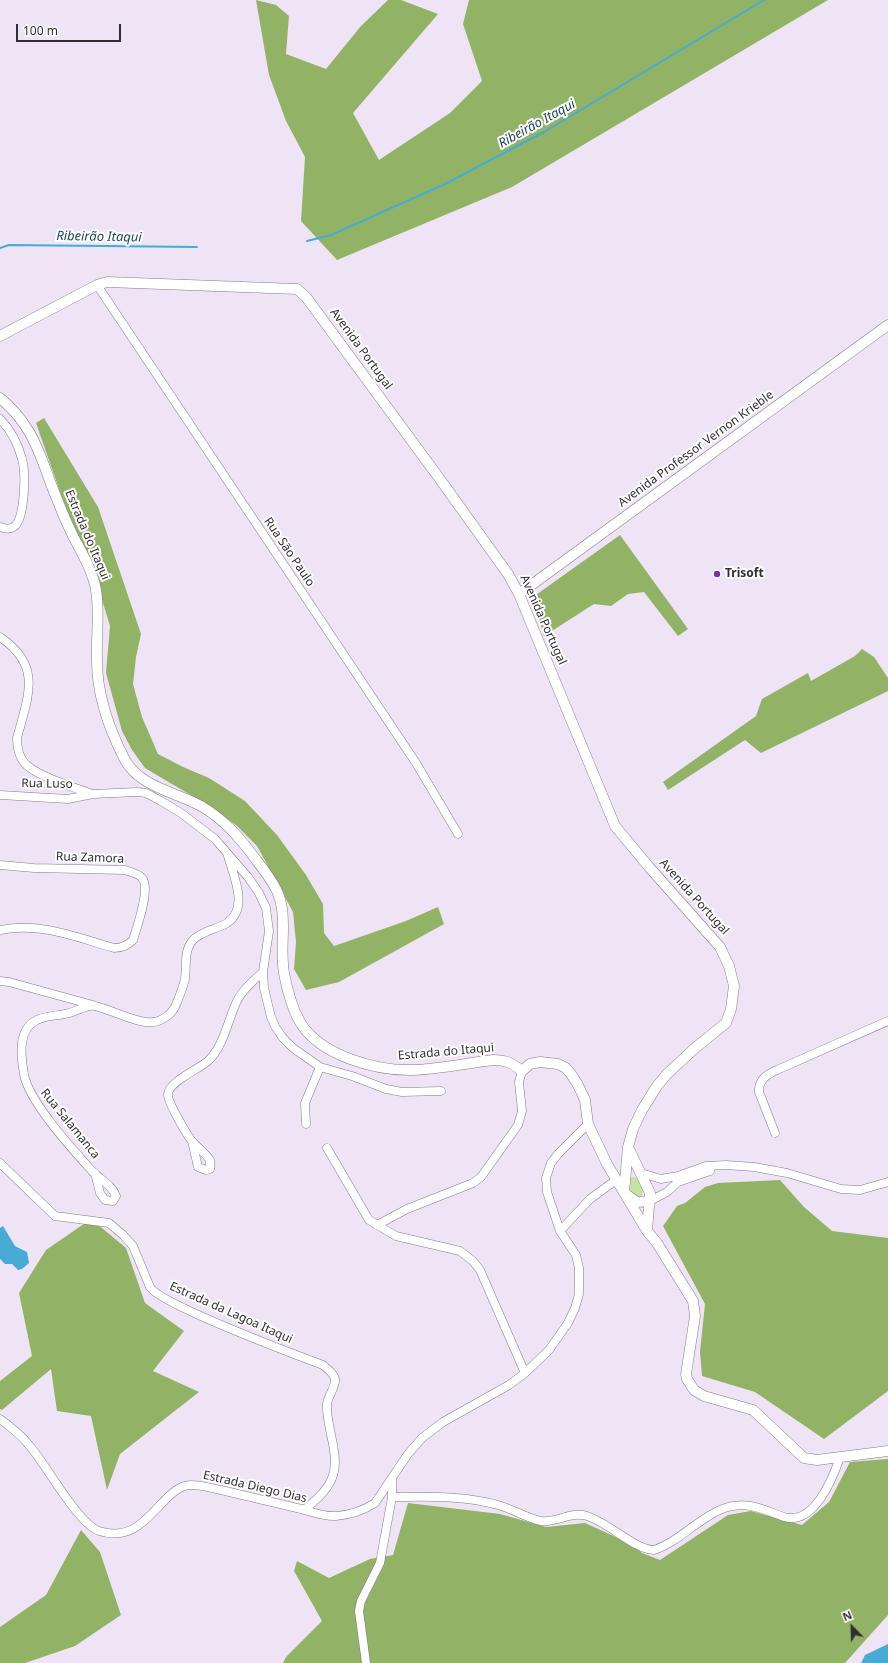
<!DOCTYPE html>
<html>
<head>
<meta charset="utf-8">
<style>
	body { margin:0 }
	#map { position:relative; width:888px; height:1663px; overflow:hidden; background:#eee4f5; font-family:"Noto Sans",sans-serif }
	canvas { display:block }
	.north { position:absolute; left:832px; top:1607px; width:40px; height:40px; -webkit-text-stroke:3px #fff; paint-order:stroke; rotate:337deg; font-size:11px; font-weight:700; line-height:16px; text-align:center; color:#312d33 }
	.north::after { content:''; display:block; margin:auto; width:14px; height:18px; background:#312d33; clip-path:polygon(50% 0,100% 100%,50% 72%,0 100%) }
	.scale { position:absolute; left:16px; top:24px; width:105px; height:18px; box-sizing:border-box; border:2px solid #312d33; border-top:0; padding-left:5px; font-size:12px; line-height:14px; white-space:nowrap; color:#312d33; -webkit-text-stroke:3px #fff; paint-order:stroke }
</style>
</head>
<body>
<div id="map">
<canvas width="888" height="1663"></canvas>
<div class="north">N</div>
<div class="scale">100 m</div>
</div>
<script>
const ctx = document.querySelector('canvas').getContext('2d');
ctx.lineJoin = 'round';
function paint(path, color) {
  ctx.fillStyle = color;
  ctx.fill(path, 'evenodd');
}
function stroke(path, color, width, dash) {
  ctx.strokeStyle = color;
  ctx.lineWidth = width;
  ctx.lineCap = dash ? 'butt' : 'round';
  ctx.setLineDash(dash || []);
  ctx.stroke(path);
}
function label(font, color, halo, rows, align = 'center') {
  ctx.font = font + ' "Noto Sans",sans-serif';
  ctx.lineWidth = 4;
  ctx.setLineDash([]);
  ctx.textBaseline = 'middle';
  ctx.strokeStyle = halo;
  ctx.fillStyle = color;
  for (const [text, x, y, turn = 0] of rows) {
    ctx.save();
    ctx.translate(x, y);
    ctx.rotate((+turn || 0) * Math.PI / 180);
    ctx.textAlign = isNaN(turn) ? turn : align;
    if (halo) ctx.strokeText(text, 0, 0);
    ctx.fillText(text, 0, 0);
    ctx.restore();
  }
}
paint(new Path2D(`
	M 631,1177 L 639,1178 L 644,1189 L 641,1197 L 636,1197 L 629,1188 Z`), '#c5e3a2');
paint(new Path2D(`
	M 256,0 L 276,5 L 289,16 L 286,54 L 326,69 L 361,26 L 388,0 L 401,0 L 438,14 L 353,113 L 379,160 L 450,113 L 482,81 L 463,24 L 469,0 L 828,0 L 512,187 L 337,260 L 301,221 L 305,157 L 286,121 L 269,75 Z
	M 44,418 L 98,507 L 141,634 L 136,657 L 133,684 L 142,717 L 158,754 L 183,767 L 209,778 L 245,801 L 277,835 L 306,875 L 323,904 L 324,933 L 334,946 L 406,921 L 438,907 L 444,924 L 339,982 L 306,990 L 294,969 L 296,942 L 293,912 L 257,846 L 236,825 L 209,806 L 145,768 L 132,750 L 122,731 L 106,673 L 110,626 L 92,567 L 66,509 L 36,423 Z
	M 620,535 L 688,629 L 678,636 L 644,592 L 628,594 L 611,606 L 594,604 L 544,636 L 533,597 Z
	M 862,649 L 874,657 L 888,678 L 888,691 L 761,753 L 745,740 L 668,790 L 663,782 L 756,716 L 762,699 L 808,673 L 811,681 L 855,656 Z
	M 780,1180 L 804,1207 L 832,1231 L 888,1238 L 888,1391 L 824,1439 L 755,1392 L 702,1376 L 700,1352 L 705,1304 L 663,1226 L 677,1206 L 685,1203 L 705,1187 L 718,1183 Z
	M 91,1219 L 126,1248 L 145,1303 L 184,1331 L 153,1371 L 199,1392 L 120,1454 L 107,1490 L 91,1416 L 57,1411 L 51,1369 L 2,1410 L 0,1409 L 0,1381 L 32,1356 L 19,1293 L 46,1250 Z
	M 888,1459 L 888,1615 L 845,1663 L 283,1663 L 286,1657 L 322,1621 L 294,1571 L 297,1561 L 329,1578 L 370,1559 L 393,1555 L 408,1503 L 500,1514 L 546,1527 L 585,1523 L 629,1543 L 642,1553 L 660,1560 L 728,1515 L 751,1511 L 802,1525 L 829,1502 L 850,1462 Z
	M 81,1530 L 100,1552 L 121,1615 L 75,1646 L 25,1663 L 0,1663 L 0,1627 L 46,1595 Z`), '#92b366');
paint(new Path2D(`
	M 3,1226 L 15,1246 L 27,1252 L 29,1263 L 22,1269 L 18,1270 L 12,1264 L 5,1264 L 0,1259 L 0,1228 Z
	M 888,1644 L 888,1663 L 861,1663 L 865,1655 Z`), '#47abd4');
stroke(new Path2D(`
	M 307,241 L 331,235 L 445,184 L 544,132 L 764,0
	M 0,248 L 9,245 L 197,247`), '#47abd4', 2);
const minor = new Path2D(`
	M 97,285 L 416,763 L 458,834
	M 0,419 C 11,430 18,444 22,459 C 26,472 25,516 15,526 C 10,530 5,529 0,527
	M 0,637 C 43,666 28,696 17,738 C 17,746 18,754 23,761 C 32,775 76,788 92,794
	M 0,795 L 68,799 L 93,794 L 137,792 L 146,793 L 161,801 L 181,813 L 215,839 L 248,877 L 259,893 L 266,908 L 269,931 L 263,972 L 264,988 L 271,1017 L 276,1028 L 283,1038 L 293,1048 L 320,1067 L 352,1076 L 386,1089 L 402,1092 L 441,1091
	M 0,865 L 34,868 L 125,870 C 130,872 138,873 142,878 C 151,888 137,927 133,940 C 128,945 122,948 114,948 C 75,937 41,922 0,930
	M 0,981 L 9,982 L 93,1005
	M 306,1124 L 305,1103 L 320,1067
	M 775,1133 L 759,1092 C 758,1080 767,1074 777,1070 L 888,1021
	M 192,1141 L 198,1167 L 206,1170 L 210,1169 L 210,1160 C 205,1153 197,1147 191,1140 C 186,1133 167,1101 168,1094 C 169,1081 200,1069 209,1060 C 225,1044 228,1018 238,999 C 244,988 254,980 263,972
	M 327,1148 L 369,1220 L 396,1236 L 460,1251 L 473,1261 L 480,1270 L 525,1373
	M 0,1163 L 55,1216 L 109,1223 L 123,1235 L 133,1246 L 150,1287 C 160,1304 296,1355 323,1365 C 327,1369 334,1373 335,1379 C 336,1388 327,1396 327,1405 C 326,1428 341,1456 332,1478 C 327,1491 315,1501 304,1510
	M 95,1173 L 100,1193 L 105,1200 L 113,1201 L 116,1196 C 112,1185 101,1180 93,1172 C 74,1151 28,1101 24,1074 C 21,1057 17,1029 37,1020 C 47,1015 59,1016 69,1013 C 77,1011 88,1004 95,1006 C 110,1009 140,1025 153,1022 C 157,1022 163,1019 167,1016 C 172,1013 175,1008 177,1002 C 180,995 183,987 185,979 C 187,965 183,950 194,939 C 203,931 217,929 227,923 C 249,908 234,877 228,856
	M 641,1173 L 661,1179 L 678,1176 L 706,1166 L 726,1165 L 754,1167 L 787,1173 L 841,1189 L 860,1190 L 888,1182
	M 650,1201 L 667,1192 L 678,1182 L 710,1171
	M 377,1225 L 407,1209 L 473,1183 L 481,1177 L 518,1125 L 522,1111 L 519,1082 L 522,1071
	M 560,1231 L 590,1199 L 616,1180
	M 0,1419 C 11,1427 21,1435 29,1445 C 46,1464 78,1524 99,1531 C 147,1547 161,1485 191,1485 C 201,1485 211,1488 221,1490 C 247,1496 272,1502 297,1508 C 310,1511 323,1517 336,1516 C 350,1515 364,1510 375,1503 L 408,1454 L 422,1438 L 443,1422 L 509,1385 L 525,1373 L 549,1350 L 568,1323 L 575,1308 L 579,1294 L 579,1268 L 576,1255 L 560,1231 L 547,1192 L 546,1178 L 551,1163 L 558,1154 L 588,1124
	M 392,1497 C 427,1497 463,1495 498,1505 C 513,1509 526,1518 541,1521 C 557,1523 571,1511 587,1516 C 608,1522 635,1550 654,1550 C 681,1541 701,1515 728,1507 C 749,1501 766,1511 784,1517 C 814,1526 833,1478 840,1457
	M 366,1663 L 359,1611 L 361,1601 L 380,1563 L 392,1497 L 392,1480`);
const tertiary = new Path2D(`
	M 0,336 L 97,285 L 107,282 L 297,289 L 306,297 L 442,482 L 508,574 L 519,594 L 615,826 L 649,867 L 720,947 L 729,966 L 734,986 L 731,1009 L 726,1023 L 695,1048 L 667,1074 L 657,1086 L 642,1110 L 633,1129 L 628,1147 L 624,1193
	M 0,398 C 11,407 20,417 28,430 C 41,451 47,476 57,499 C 62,512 68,526 74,538 C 83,555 93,572 96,590 C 100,614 96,637 97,661 C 97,696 109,729 125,760 C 140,787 176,792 201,806 C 225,820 241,839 257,861 C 264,870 271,879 276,889 C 289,915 279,945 284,973 C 287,989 292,1008 300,1022 C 320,1056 377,1071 413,1070 C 440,1069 467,1063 493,1060 C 506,1060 512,1063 522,1071 L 530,1064 L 540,1062 L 558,1064 L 566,1068 L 571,1074 L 578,1085 L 585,1100 L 588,1124 L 607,1164 L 647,1231 L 657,1243 L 693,1301 L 695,1316 L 686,1374 L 687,1379 L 694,1390 L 704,1396 L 753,1410 L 804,1458 L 817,1460 L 888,1451
	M 519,594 L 888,325
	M 628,1147 L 650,1193 L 647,1231
	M 627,1195 L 637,1202 L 650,1201`);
stroke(minor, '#837b89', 9);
stroke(tertiary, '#837b89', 11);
stroke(minor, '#fff', 8);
stroke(tertiary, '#fff', 10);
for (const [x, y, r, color] of [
	[717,574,4,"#7138ae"]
]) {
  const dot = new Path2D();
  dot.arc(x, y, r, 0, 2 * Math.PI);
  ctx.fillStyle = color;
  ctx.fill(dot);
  stroke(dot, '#fff', 1.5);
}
label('12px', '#312d33', '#fff', [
	["Avenida Portugal",361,349,54],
	["Avenida Professor Vernon Krieble",696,449,-36],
	["Estrada do Itaqui",87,535,67],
	["Rua São Paulo",289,552,56],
	["Avenida Portugal",543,620,66],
	["Rua Luso",47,784,1],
	["Rua Zamora",90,858,2],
	["Avenida Portugal",694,897,48],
	["Estrada do Itaqui",446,1052,-5],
	["Rua Salamanca",70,1124,51],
	["Estrada da Lagoa Itaqui",231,1313,24],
	["Estrada Diego Dias",255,1487,13]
]);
label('bold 12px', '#312d33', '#fff', [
	["Trisoft",725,574]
], 'left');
label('italic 13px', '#1d4759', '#fff', [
	["Ribeirão Itaqui",537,124,-29],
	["Ribeirão Itaqui",99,237,1]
]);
</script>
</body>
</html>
